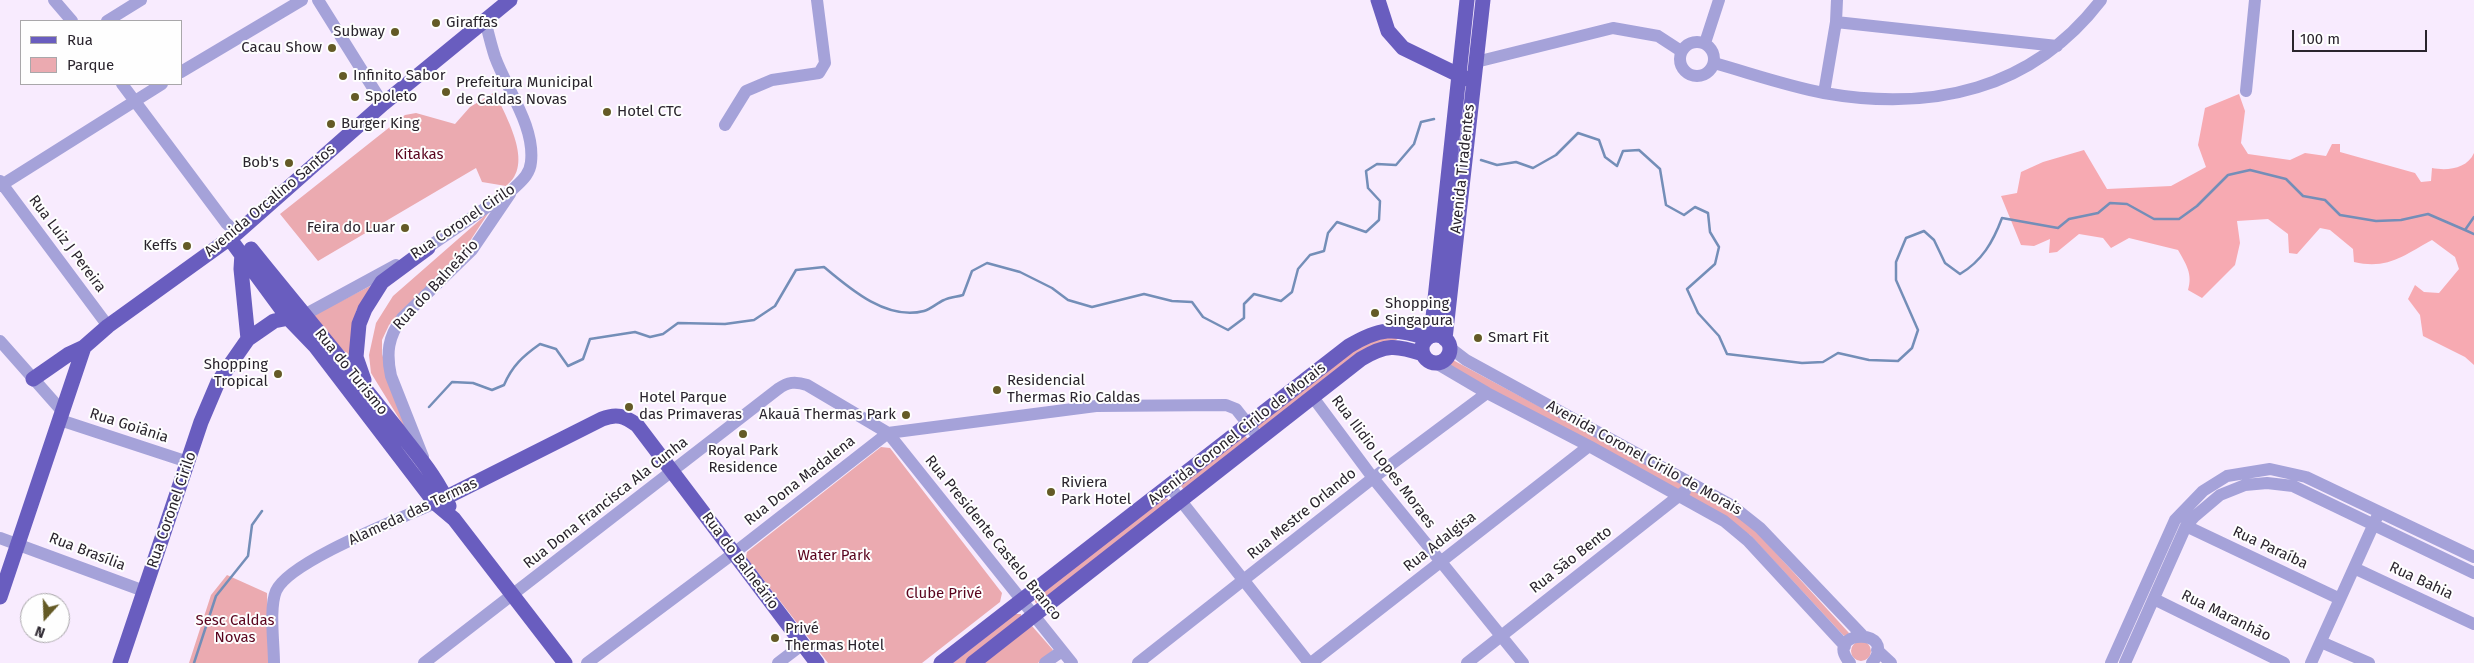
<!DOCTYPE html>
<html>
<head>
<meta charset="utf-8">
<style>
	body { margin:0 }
	#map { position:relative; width:2474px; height:663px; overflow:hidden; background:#f8ebfe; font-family:"Fira Sans",sans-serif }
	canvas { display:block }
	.legend { position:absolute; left:20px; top:20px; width:162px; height:65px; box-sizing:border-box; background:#fefefe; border:1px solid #a9a7aa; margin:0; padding:6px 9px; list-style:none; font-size:15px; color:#2a242d }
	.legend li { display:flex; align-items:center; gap:10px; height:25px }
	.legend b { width:25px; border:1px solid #a9a7aa }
	.north { position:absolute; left:20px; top:593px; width:50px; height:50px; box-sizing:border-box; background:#fefefe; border:1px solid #a9a7aa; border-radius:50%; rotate:200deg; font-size:14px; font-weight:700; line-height:20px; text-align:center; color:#2a242d }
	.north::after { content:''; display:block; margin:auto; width:18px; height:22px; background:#645a26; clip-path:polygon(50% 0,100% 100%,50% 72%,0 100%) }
	.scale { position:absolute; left:2292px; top:30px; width:135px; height:22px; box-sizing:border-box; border:2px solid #2a242d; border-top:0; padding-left:6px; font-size:15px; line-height:18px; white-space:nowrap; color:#2a242d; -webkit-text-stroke:4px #fefefe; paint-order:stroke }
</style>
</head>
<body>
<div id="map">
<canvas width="2474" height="663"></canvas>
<ul class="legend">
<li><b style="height:6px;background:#695dbf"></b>Rua</li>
<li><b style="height:14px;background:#ebaab0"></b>Parque</li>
</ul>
<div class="north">N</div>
<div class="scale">100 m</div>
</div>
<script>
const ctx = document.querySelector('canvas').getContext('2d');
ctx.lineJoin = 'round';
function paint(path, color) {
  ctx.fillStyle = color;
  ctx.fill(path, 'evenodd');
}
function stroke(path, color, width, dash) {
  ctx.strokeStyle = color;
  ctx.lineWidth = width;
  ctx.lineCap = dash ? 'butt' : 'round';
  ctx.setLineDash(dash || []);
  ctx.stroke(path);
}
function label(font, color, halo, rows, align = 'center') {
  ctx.font = font + ' "Fira Sans",sans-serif';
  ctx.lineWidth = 4;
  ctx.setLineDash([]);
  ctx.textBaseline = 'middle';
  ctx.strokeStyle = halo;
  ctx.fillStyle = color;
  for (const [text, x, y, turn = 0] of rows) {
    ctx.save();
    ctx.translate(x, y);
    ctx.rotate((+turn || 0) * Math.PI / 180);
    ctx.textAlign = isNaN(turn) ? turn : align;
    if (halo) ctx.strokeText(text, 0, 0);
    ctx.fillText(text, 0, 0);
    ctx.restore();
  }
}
paint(new Path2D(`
	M 495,92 C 506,118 535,164 506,186 L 482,182 L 476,168 L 318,261 L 280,214 L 405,115 L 416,113 L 455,124 L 470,107 Z
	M 489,212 L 468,244 L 389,325 L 382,340 L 382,354 L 408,433 L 371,373 L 369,355 L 376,323 L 393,296 Z
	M 372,285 L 356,311 L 352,349 L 356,363 L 310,317 Z
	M 1380,337 L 1399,338 L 1263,429 L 1257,428 L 1258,423 L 1355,350 Z
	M 1451,359 L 1717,502 L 1754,529 L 1849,633 L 1846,637 L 1843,635 L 1750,535 L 1450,366 L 1448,363 Z
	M 1244,435 L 1248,439 L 1184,490 L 1181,486 Z
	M 881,447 L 890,448 L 1002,593 L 1000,602 L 922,663 L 828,663 L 746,557 L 747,552 Z
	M 1162,498 L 1168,499 L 1168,502 L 1037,604 L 1035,602 L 1035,599 Z
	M 227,575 L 267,593 L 269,663 L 189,663 L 211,595 Z
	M 1015,614 L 1021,614 L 1021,620 L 965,663 L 953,663 Z
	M 1032,626 L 1053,650 L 1038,663 L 982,663 L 1028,627 Z
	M1851 651a10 10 0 1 1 20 0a10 10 0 1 1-20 0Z`), '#ebaab0');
paint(new Path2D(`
	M 2239,94 L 2245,111 L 2241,143 L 2248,154 L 2290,160 L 2305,153 L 2326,156 L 2332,144 L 2340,144 L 2340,152 L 2415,173 L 2421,182 L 2431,181 L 2432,168 C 2447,171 2467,169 2474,153 L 2474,365 L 2465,357 L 2423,336 L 2420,315 L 2408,299 L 2415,285 L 2424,292 L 2439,293 L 2459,269 L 2455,257 L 2432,240 C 2404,255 2388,270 2354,262 L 2353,249 L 2330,230 L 2320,228 L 2297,254 L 2289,253 L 2288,234 L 2268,219 L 2237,221 L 2240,243 L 2235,265 L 2202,298 L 2188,290 C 2193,274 2186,264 2178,250 L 2129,238 L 2111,248 L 2103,238 L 2079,234 L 2057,252 L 2049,253 L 2050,239 L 2034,246 L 2021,245 L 2001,196 L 2017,193 L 2021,172 L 2043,162 L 2084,150 L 2107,189 L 2171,186 L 2206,167 L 2198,145 L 2205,108 Z`), '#f7aab2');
stroke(new Path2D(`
	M 1481,160 L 1497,165 L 1516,162 L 1533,168 L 1556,155 L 1578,133 L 1599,140 L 1605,157 L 1617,166 L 1623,151 L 1639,150 L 1660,169 L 1666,205 L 1684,215 L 1695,207 L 1708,213 L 1710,232 L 1719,247 L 1715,264 L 1687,289 L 1698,313 L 1719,336 L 1727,354 L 1802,363 L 1823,362 L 1838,353 L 1869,360 L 1898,361 L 1912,348 L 1918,330 L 1896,280 L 1896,262 L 1906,238 L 1924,231 L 1934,240 L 1945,263 L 1960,274 C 1982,261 1993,242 2002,218 L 2058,228 L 2069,219 L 2098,213 L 2110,203 L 2127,204 L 2154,219 L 2179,219 L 2197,206 L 2228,175 L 2250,170 L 2286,179 L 2303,196 L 2325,200 L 2340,215 L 2376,221 L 2401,220 L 2428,214 L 2465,230 L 2474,217
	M 2465,230 L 2474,234
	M 429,407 L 452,382 L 473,383 L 492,390 L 504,385 C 512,366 523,356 540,344 L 556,349 L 568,366 L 583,359 L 590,339 L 635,332 L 650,337 L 663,334 L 678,323 L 725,324 L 754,320 L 775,306 L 796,270 L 824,267 C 850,289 887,321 924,311 C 931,309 937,303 944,300 C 950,297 957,297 963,295 L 972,271 L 987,263 L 1020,272 L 1052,288 L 1068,300 L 1092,307 L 1144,294 L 1172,301 L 1192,302 L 1203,317 L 1228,330 L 1244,318 L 1244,304 L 1254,294 L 1281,301 L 1292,292 L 1298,269 L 1310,255 L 1324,251 L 1328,233 L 1337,222 L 1366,232 L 1379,220 L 1380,201 L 1368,188 L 1366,171 L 1377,164 L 1396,165 L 1414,144 L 1421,122 L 1434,119
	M 194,663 L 216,596 L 248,556 L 252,525 L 262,511`), '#748eb8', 2.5);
stroke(new Path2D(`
	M 54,0 L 72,21
	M 318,0 L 383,104
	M 107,21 L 141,0
	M 1836,22 L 2057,46
	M1680 59a17 17 0 1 1 34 0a17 17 0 1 1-34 0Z
	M 1705,43 L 1719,0
	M 1476,62 L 1613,28 L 1658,36 L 1681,51
	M 1714,63 C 1750,73 1787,86 1824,93 C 1932,112 2032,90 2101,0
	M 181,72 L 302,0
	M 122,84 L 226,223 L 237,233
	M 2246,91 L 2255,0
	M 1824,93 L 1836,22 L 1837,0
	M 725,125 L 746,91 L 772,80 L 819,73 L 825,63 L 817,0
	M 0,181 L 108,326
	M 0,186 L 162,84
	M 421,252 L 512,190 C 520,182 530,175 531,162 C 535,126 507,90 495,57 C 491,45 488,32 485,20
	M 304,315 L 396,265
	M 0,341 L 62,411
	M 1449,347 L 1466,360 L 1731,505 L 1760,528 L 1862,635
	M 1436,363 L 1487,393 L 1589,446 L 1724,521 L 1748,541 L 1845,646
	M 1312,396 L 1373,478 L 1523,663
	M 60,420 L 188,462
	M 888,433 L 1096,406 L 1226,405 L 1236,409 L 1259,438
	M 423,457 L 391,376 C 386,353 388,337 402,318 L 472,250 L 510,194
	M 1170,487 L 1309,663
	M 2186,526 L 2340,599
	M 0,538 L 144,591
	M 2354,568 L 2474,624
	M 2154,599 L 2284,663
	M 2321,642 L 2369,663
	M 1877,650 L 1891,663
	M 274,663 C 274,644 269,608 276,591 C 289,561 402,518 435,503
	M 424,663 L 778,389 C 788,382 795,381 807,385 L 888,433 L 1072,663
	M 587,663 L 734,553 L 888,433
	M 778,663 L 803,644
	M 1045,663 L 1062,651
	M 1138,663 L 1373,478 L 1487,393
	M 1311,663 L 1589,446
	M 1467,663 L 1685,491
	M 1850,663 C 1821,629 1900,627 1872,663
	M 2111,663 L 2175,520 L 2203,491 L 2227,476 L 2270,469 L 2306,477 L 2474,557
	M 2125,663 L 2186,526 L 2194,517 L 2220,495 L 2245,485 L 2267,483 L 2293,486 L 2474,573
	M 2311,663 L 2377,517`), '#a5a2d9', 12);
stroke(new Path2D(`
	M 1378,0 L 1388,31 L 1403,48 L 1467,79
	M 230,239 L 288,318 L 315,346 L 435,503 L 454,519 L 565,663
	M 251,249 C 300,310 350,369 398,430 C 416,454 438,478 449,506
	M 242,253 L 241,269 L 248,339
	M1422 349a14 14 0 1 1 28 0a14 14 0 1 1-28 0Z
	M 1431,336 L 1467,0
	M 1445,339 L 1483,0
	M 33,379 L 69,354 L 84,347
	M 364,380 L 356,357 L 359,324 L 365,309 L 382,282 L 428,248
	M 435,503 L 602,419 C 617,413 624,416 637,425 L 817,663
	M 0,597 L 84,347 L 108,326 L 237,233 L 383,104 L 510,0
	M 120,663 L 201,422 L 218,382 L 248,339 L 274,321 L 304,315
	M 941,663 L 1349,346 C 1379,328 1394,327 1427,338
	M 973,663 L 1361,359 C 1386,344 1396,345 1423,354`), '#695dbf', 15);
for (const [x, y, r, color] of [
	[436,23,5,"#645a26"],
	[395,32,5,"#645a26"],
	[332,48,5,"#645a26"],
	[343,76,5,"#645a26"],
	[446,92,5,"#645a26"],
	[355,97,5,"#645a26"],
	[607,112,5,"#645a26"],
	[331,124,5,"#645a26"],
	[289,163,5,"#645a26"],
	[405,228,5,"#645a26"],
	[187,246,5,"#645a26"],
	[1375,313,5,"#645a26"],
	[1478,338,5,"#645a26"],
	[278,374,5,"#645a26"],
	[997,390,5,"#645a26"],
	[629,407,5,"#645a26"],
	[906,415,5,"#645a26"],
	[743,434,5,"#645a26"],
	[1051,492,5,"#645a26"],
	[775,638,5,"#645a26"]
]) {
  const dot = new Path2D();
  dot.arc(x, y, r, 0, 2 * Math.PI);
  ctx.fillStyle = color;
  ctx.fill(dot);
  stroke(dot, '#fefefe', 2);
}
label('15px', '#2a242d', '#fefefe', [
	["Giraffas",446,23],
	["Subway",385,32,"right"],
	["Cacau Show",322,48,"right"],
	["Infinito Sabor",353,76],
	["Prefeitura Municipal",456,83],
	["de Caldas Novas",456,100],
	["Spoleto",365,97],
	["Hotel CTC",617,112],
	["Burger King",341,124],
	["Bob's",279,163,"right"],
	["Feira do Luar",395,228,"right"],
	["Keffs",177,246,"right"],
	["Shopping",1385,304],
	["Singapura",1385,321],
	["Smart Fit",1488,338],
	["Shopping",268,365,"right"],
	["Tropical",268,382,"right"],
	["Residencial",1007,381],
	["Thermas Rio Caldas",1007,398],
	["Hotel Parque",639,398],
	["das Primaveras",639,415],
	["Akauã Thermas Park",896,415,"right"],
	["Royal Park",743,451,"center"],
	["Residence",743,468,"center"],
	["Riviera",1061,483],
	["Park Hotel",1061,500],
	["Privé",785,629],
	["Thermas Hotel",785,646]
], 'left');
label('15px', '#5a041e', '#fefefe', [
	["Kitakas",419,155],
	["Water Park",834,556],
	["Clube Privé",944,594],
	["Sesc Caldas",235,621],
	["Novas",235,638]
]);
label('15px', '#2a242d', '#fefefe', [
	["Avenida Tiradentes",1463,169,-84],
	["Avenida Orcalino Santos",270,201,-40],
	["Rua Coronel Cirilo",463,222,-34],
	["Rua Luiz J Pereira",67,244,53],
	["Rua do Balneário",436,285,-47],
	["Rua do Turismo",351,372,51],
	["Rua Goiânia",129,426,18],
	["Avenida Coronel Cirilo de Morais",1237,434,-38],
	["Avenida Coronel Cirilo de Morais",1644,458,29],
	["Rua Ilidio Lopes Moraes",1383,462,53],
	["Rua Dona Madalena",800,481,-38],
	["Rua Dona Francisca Ala Cunha",606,503,-38],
	["Rua Coronel Cirilo",172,510,-71],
	["Alameda das Termas",413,512,-25],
	["Rua Mestre Orlando",1302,514,-39],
	["Rua Presidente Castelo Branco",993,538,51],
	["Rua Adalgisa",1440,542,-38],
	["Rua Paraíba",2270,548,25],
	["Rua Brasília",87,552,21],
	["Rua São Bento",1571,560,-38],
	["Rua do Balneário",740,561,53],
	["Rua Bahia",2421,581,25],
	["Rua Maranhão",2226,616,26]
]);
</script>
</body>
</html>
